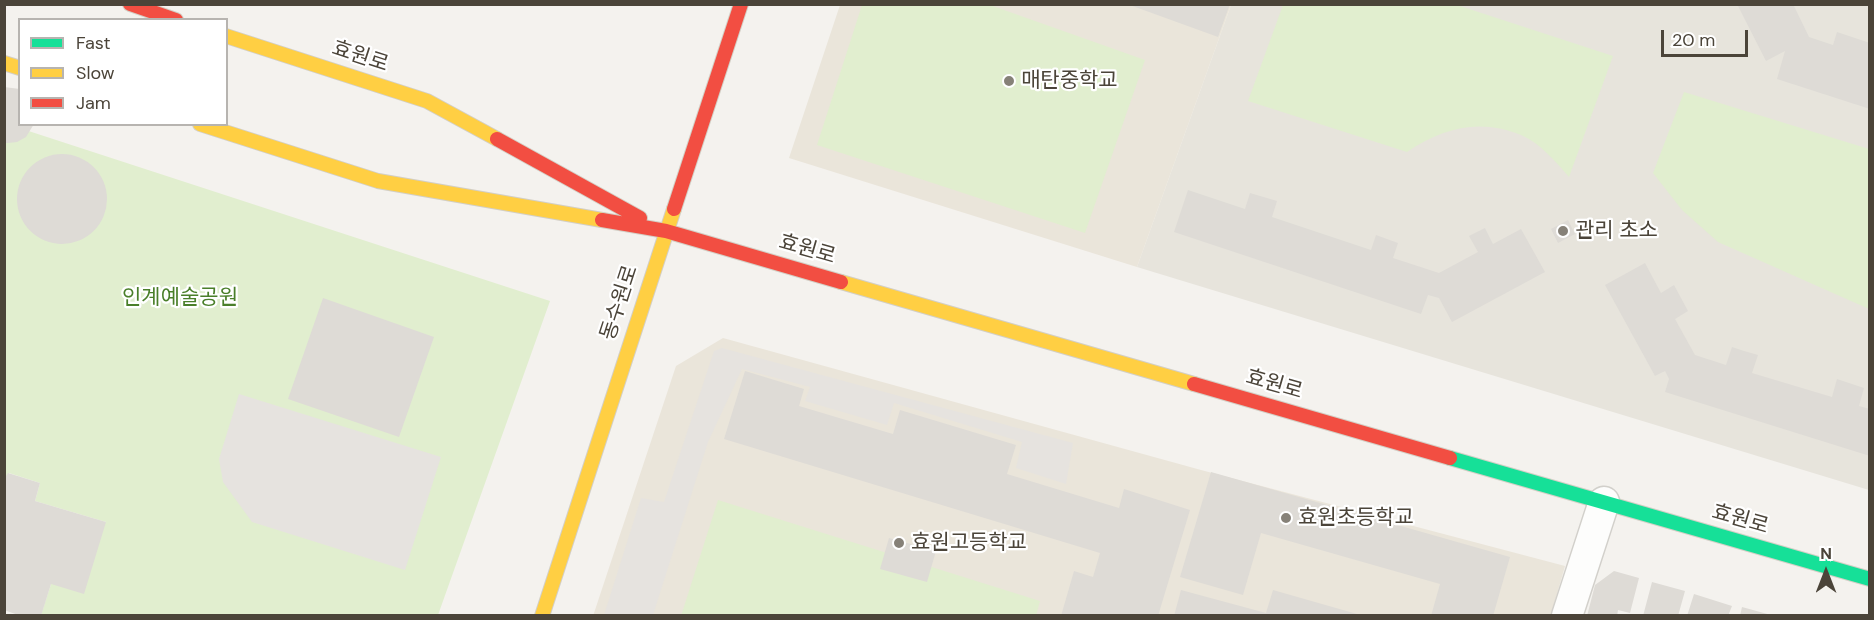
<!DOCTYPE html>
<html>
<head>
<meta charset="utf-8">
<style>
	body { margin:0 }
	#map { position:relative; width:1874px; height:620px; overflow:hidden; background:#f4f2ee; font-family:"DM Sans",sans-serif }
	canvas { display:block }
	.frame { position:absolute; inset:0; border:6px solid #4b4439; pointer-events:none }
	.legend { position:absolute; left:18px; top:18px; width:210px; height:108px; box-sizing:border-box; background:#fff; border:2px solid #b7b4b0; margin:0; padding:8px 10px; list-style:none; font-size:18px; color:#4b4439 }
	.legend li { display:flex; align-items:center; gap:12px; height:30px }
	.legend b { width:30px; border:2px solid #b7b4b0 }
	.north { position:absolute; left:1796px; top:542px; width:60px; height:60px; -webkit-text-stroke:4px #fff; paint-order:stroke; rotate:0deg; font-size:16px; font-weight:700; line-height:24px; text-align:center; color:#4b4439 }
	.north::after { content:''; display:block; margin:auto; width:21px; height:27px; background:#4b4439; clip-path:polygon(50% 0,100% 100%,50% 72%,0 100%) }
	.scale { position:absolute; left:1661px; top:30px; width:87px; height:27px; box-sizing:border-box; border:3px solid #4b4439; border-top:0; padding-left:8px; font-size:18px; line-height:21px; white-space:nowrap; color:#4b4439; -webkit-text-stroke:4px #fff; paint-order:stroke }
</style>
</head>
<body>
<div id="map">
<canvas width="1874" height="620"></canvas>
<div class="frame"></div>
<ul class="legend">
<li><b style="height:8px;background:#16e098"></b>Fast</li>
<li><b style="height:8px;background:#ffcf43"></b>Slow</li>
<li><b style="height:8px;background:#f24e42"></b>Jam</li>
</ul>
<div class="north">N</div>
<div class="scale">20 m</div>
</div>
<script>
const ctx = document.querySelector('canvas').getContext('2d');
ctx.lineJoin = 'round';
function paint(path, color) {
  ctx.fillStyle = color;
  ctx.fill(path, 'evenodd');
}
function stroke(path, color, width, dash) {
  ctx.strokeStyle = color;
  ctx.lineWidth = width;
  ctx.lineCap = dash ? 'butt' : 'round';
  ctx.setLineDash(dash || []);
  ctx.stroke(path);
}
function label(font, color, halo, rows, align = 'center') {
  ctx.font = font + ' "DM Sans","Noto Sans KR",sans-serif';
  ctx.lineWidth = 4.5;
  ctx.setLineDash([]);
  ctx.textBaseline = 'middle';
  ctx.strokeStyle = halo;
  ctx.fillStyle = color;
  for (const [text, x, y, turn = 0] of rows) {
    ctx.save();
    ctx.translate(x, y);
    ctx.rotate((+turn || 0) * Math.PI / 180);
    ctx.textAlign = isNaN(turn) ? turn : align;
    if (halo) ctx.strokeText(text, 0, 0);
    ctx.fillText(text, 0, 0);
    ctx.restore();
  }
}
paint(new Path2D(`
	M 1231,5 L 1869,5 L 1869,490 L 1137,267 Z`), '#e7e4dc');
paint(new Path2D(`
	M 840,5 L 1231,5 L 1137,267 L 789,158 Z
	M 723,338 L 1201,470 L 1565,566 L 1551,615 L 593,616 L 676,366 Z`), '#eae5da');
paint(new Path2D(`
	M 862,5 L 990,5 L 1145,60 L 1085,233 L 817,145 Z
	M 1283,5 L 1457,5 L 1613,56 L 1569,177 C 1556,162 1540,143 1521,135 C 1479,118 1443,128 1407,152 L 1248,101 Z
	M 1684,92 L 1869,149 L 1869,309 L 1718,242 L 1682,210 L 1653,173 Z
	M 4,123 L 550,301 L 438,615 L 41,615 L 51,584 L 106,522 L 35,501 L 40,483 L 9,473 L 5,479 Z
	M 718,500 L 1040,601 L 1036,616 L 681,616 Z`), '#e1eecf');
paint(new Path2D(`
	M 722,348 L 1073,443 L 1066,484 L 1016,468 L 1022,442 L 894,403 L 887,425 L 805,401 L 810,387 L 742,369 L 708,442 L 653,615 L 604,615 L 641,498 L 664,502 L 714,351 Z
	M 239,394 L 441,457 L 405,570 L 252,522 L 223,482 L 219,459 Z`), '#e6e3df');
paint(new Path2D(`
	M 1127,4 L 1230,4 L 1218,37 Z
	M 1737,4 L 1793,4 L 1809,37 L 1833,45 L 1837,32 L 1870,43 L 1870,109 L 1777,79 L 1785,51 L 1766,61 Z
	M 4,87 L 20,89 L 20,124 L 34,124 L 26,137 L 17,142 L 8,143 L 4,143 Z
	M17 199a45 45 0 1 1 90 0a45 45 0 1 1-90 0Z
	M 1188,190 L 1245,209 L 1250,193 L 1277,201 L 1272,217 L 1371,250 L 1376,235 L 1398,243 L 1393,258 L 1439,273 L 1478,252 L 1469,236 L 1485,228 L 1493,244 L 1521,229 L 1545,272 L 1452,322 L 1439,298 L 1428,295 L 1421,314 L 1174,232 Z
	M 1568,220 L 1575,234 L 1558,243 L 1551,229 Z
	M 1645,263 L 1661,293 L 1674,285 L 1688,311 L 1675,319 L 1695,355 L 1726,365 L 1732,347 L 1744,351 L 1758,355 L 1752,373 L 1832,397 L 1837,379 L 1864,388 L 1859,406 L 1870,409 L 1870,456 L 1665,392 L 1669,379 L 1665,371 L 1655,376 L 1605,285 Z
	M 323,298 L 434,337 L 399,437 L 288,399 Z
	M 745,371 L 804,389 L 799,406 L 893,434 L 900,410 L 1016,445 L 1007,474 L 1119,508 L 1124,489 L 1190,510 L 1158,616 L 1061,616 L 1074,571 L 1093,577 L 1100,553 L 724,439 Z
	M 1211,472 L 1510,557 L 1493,616 L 1431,616 L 1440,584 L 1261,533 L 1243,595 L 1180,577 Z
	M 8,473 L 40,483 L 35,501 L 106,522 L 84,594 L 51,584 L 41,616 L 21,616 L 4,610 L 4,479 Z
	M 889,538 L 936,551 L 927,582 L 880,569 Z
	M 1614,571 L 1639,578 L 1630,613 L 1618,610 L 1617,616 L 1587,616 L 1595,585 Z
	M 1652,582 L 1685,591 L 1678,616 L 1643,616 Z
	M 1181,590 L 1266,613 L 1273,590 L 1364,616 L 1174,616 Z
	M 1694,594 L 1732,606 L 1728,616 L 1687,616 Z
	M 1742,607 L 1771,615 L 1771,616 L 1740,616 Z`), '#dedbd6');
const street = new Path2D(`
	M 1567,616 L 1604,502`);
const fast = new Path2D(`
	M 1450,458 L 1870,579`);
const slow = new Path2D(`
	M 226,36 L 427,101 L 497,139
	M 4,63 L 20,68
	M 200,124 L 378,181 L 602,220
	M 841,282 L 1194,384
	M 542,616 L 674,209`);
const jam = new Path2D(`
	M 130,4 L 176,20
	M 497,139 L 640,218
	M 674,209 L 741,4
	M 602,220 L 666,231 L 841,282
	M 1194,384 L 1450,458`);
stroke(street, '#d2d0cb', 33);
stroke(fast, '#d3cfc5', 16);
stroke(slow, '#d3cfc5', 16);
stroke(jam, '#d3cfc5', 16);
stroke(street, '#fdfdfc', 30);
stroke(fast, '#16e098', 14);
stroke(slow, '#ffcf43', 14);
stroke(jam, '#f24e42', 14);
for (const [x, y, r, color] of [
	[1009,81,6,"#868178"],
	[1563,231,6,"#868178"],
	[1286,518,6,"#868178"],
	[899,543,6,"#868178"]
]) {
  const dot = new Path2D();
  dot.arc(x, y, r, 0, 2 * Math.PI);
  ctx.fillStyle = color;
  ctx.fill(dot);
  stroke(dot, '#fff', 2);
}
label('21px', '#4b4439', '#fff', [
	["효원로",360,57,18],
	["효원로",807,250,16],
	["동수원로",620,303,-72],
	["효원로",1274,385,16],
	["효원로",1740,520,16]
]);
label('21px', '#4b4439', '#fff', [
	["매탄중학교",1021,81],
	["관리 초소",1575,231],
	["효원초등학교",1298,518],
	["효원고등학교",911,543]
], 'left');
label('21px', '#4a7f2a', '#fff', [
	["인계예술공원",180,298]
]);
</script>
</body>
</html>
